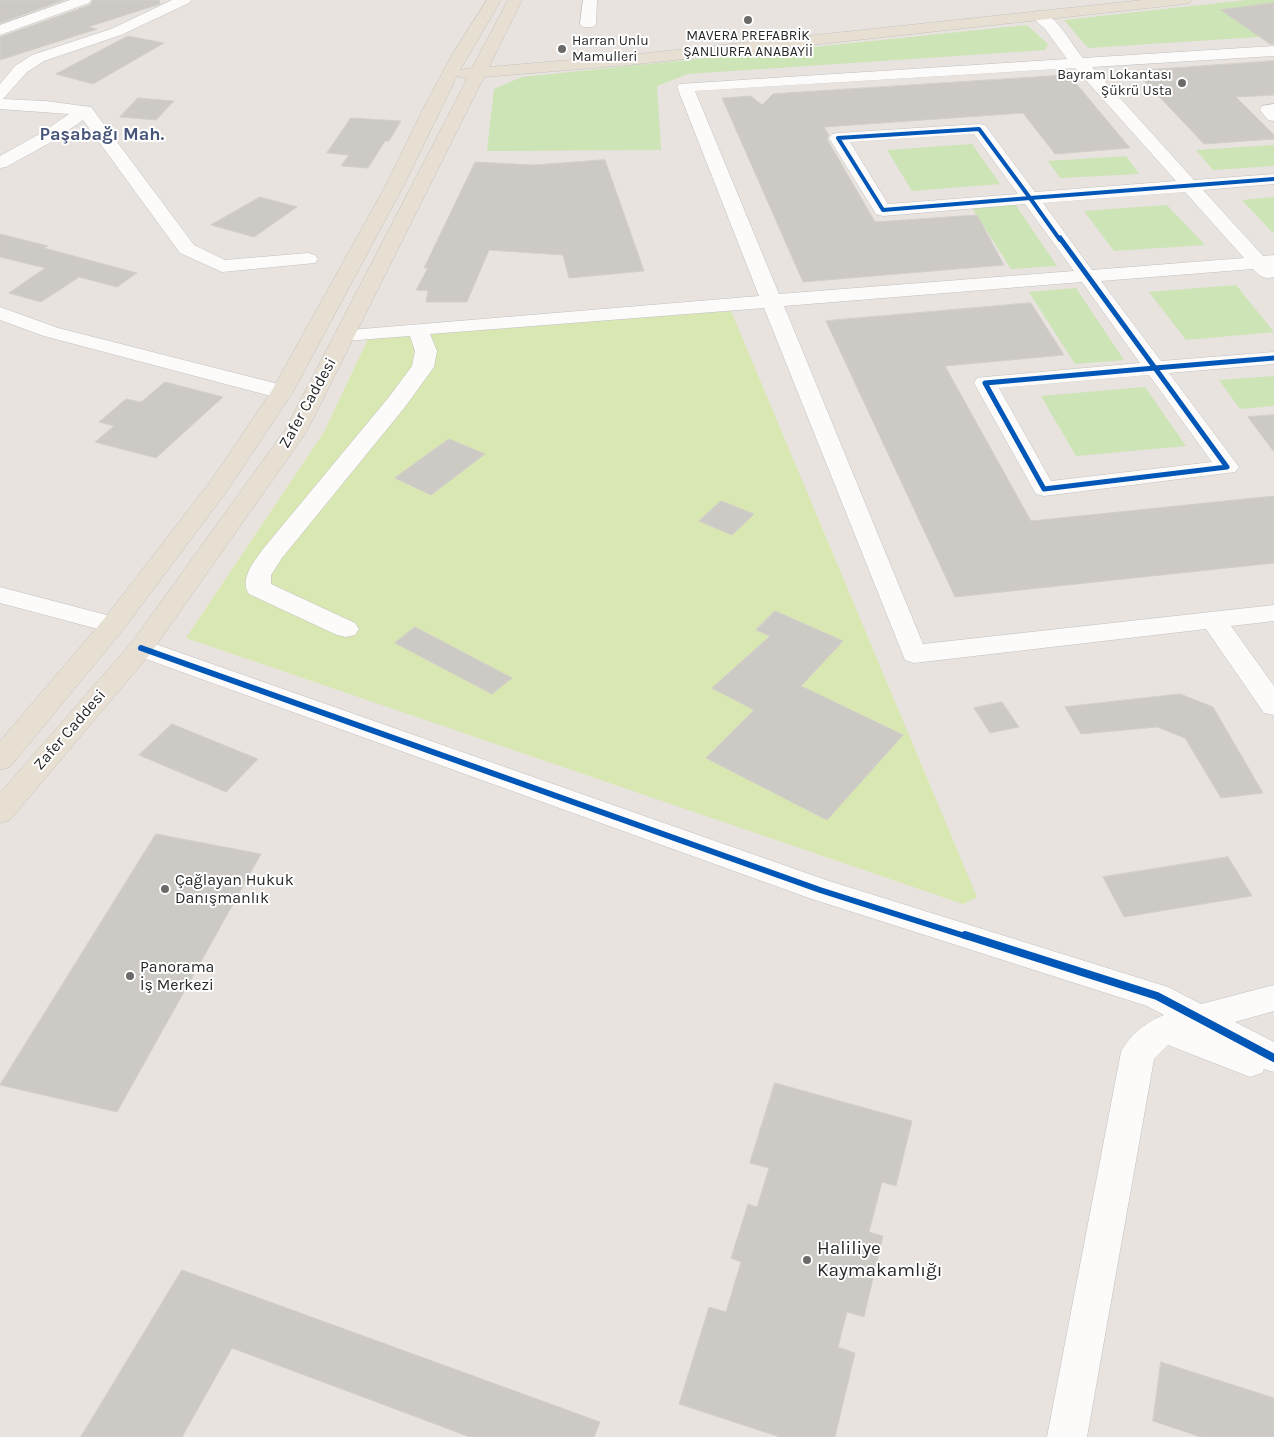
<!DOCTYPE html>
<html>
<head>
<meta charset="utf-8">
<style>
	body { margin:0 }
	canvas { display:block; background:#e8e3de }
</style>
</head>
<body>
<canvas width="1274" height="1437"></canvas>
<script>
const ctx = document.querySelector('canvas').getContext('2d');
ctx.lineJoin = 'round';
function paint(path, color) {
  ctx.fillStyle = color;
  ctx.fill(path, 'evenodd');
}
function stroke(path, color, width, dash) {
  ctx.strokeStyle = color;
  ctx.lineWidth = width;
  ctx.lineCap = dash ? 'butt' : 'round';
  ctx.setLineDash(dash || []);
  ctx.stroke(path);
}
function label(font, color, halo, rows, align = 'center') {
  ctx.font = font + ' Karla,sans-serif';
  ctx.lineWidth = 4;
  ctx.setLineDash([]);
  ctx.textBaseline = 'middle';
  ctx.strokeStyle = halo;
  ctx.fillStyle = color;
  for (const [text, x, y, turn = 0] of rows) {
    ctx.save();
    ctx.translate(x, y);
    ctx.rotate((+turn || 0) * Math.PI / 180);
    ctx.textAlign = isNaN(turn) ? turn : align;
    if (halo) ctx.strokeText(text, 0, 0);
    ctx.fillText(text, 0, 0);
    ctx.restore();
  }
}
paint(new Path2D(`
	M 1247,0 L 1274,0 L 1274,36 L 1088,48 L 1064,20 Z
	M 1027,25 L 1048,44 L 1045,50 L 688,74 L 657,86 L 661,150 L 487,151 L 494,89 L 522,77 Z
	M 972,144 L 1000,184 L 912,191 L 887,150 Z
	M 1274,145 L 1274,166 L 1213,170 L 1196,150 Z
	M 1126,156 L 1139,174 L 1060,178 L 1048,161 Z
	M 1274,197 L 1274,233 L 1273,233 L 1242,200 Z
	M 1015,204 L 1057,266 L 1011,269 L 972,208 Z
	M 1167,205 L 1205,245 L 1114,251 L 1084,211 Z
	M 1236,285 L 1274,332 L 1186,340 L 1149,292 Z
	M 1076,288 L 1124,360 L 1075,364 L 1029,292 Z
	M 1274,376 L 1274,406 L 1240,409 L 1219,380 Z
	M 1145,387 L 1186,446 L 1076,456 L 1041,396 Z`), '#cce4b6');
paint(new Path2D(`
	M 731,311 L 977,897 L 963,904 L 186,638 L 324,432 L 368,339 Z`), '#d9e8b3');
const building = new Path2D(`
	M 0,0 L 64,0 L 0,23 Z
	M 93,0 L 159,0 L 160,4 L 88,27 L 97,29 L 0,60 L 0,37 L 90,5 Z
	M 1274,3 L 1274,44 L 1270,44 L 1221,10 Z
	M 128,36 L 164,43 L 93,84 L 56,74 Z
	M 1274,61 L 1274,95 L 1236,97 L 1274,135 L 1274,139 L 1204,144 L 1135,71 Z
	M 1069,75 L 1130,148 L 1055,154 L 1023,113 L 824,127 L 829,135 L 827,139 L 875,222 L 977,215 L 1004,265 L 803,282 L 722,98 L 751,96 L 762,105 L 773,94 Z
	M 138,98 L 174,101 L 156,120 L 120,117 Z
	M 351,118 L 401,121 L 389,141 L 385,141 L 368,168 L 341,166 L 349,155 L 327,153 Z
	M 605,160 L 644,271 L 569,278 L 563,255 L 489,250 L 467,302 L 426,302 L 428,291 L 416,290 L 428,268 L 424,268 L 475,162 L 534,165 Z
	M 260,197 L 297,207 L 254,237 L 211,225 Z
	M 0,234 L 48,246 L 44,248 L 137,273 L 117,287 L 79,277 L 41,302 L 9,293 L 45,268 L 0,257 Z
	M 1031,303 L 1064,355 L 945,366 L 1031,521 L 1274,496 L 1274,563 L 955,597 L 826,321 Z
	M 165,382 L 223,397 L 156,458 L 95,442 L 114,426 L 99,422 L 126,399 L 141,402 Z
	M 1274,415 L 1274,452 L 1248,417 Z
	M 449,439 L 485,454 L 431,495 L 395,478 Z
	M 721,501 L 754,514 L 732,535 L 699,521 Z
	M 775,611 L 843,641 L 801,686 L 903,735 L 827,820 L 706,758 L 754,710 L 712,688 L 770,636 L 756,630 Z
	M 415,627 L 512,678 L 492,694 L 395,643 Z
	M 1180,694 L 1213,707 L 1263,793 L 1221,798 L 1185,738 L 1157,727 L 1081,734 L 1065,707 Z
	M 1002,702 L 1019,727 L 990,733 L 974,708 Z
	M 172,724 L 258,759 L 226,792 L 139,755 Z
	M 156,834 L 261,854 L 117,1112 L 0,1085 Z
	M 1228,857 L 1252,896 L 1124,917 L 1103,877 Z
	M 775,1083 L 912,1121 L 896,1186 L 882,1182 L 869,1232 L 883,1236 L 864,1317 L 847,1312 L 838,1347 L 855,1353 L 835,1437 L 780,1437 L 679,1404 L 709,1307 L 726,1312 L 741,1262 L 731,1258 L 748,1204 L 757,1207 L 769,1168 L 750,1163 Z
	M 182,1270 L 600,1422 L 594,1437 L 470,1437 L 232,1348 L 182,1437 L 81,1437 Z
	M 1161,1362 L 1274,1398 L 1274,1437 L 1201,1437 L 1153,1421 Z`);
paint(building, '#cdc9c5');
stroke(building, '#d3cfca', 1);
const minor = new Path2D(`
	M 70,0 L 91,0 L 89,3 L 0,35 L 0,25 Z
	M 172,0 L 191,0 L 189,3 L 121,35 L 44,61 L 27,72 L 3,99 L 45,101 L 91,107 L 194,245 L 225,260 L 308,253 L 315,255 L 318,259 L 315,263 L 222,272 L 180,253 L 83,120 L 55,140 L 6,167 L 0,168 L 0,156 L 43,132 L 69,114 L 0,109 L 0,84 L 15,66 L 32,55 L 111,29 Z
	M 583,0 L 597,0 L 596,24 L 593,27 L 583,27 L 580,24 Z
	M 1039,11 C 1058,16 1071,44 1083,58 L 1274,46 L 1274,56 L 1092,67 L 1194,180 L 1274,174 L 1274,184 L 1203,190 L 1263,256 L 1274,255 L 1274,277 C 1264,280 1260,276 1253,269 L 1101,281 L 1161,361 L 1274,352 L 1274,364 L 1169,373 L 1239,467 L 1235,472 L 1044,496 L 1036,494 L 974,383 L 977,378 L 985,377 L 1140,363 L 1082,282 L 784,306 L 923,644 L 1274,605 L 1274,621 L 1231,626 L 1274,686 L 1274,715 L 1264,713 L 1206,629 L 914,663 L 905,660 L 764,308 L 430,334 L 437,351 L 434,367 L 405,407 L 282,558 L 271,575 L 271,584 L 355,623 L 359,629 L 355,635 L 346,637 L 337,635 L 249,594 C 239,578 255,561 263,549 L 389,397 L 412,366 L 415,351 L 410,336 L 345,341 L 338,339 L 335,335 L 338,331 L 759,296 L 677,87 L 679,84 L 1067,59 L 1045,29 L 1031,16 L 1034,13 ZM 1075,68 L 1176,181 L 1035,192 L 985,125 L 979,124 L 838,133 L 832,134 L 829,138 L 876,214 L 883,216 L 1025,204 L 1074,271 L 779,294 L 695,91 ZM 974,134 L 1018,194 L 888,204 L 850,142 ZM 1185,192 L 1244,258 L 1092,270 L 1043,203 ZM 1149,375 L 1212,462 L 1051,481 L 999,388 Z
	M 1274,104 L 1274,121 L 1268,120 L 1260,110 L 1262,106 Z
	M 0,307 L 58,328 L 290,387 L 293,392 L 290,397 L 282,399 L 44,336 L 0,320 Z
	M 0,587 L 122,619 L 126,625 L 122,631 L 113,633 L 0,603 Z
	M 141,639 L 829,881 L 1168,987 L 1201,1004 L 1274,985 L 1274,1011 L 1235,1022 L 1274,1042 L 1274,1072 L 1264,1069 L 1262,1073 L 1250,1077 L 1168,1045 L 1154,1059 L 1087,1437 L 1047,1437 L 1121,1052 C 1129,1036 1147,1021 1164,1015 L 1147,1006 L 809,898 L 132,654 L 128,648 L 132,642 Z`);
const major = new Path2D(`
	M 487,0 L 501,0 L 460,70 L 472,68 L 508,0 L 522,0 L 489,67 L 629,55 L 1143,0 L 1192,0 L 1190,3 L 1185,4 L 629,65 L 484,77 L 307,431 L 150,654 L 10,820 L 0,823 L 0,793 L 132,642 L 285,430 L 467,79 L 457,76 L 404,185 L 293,392 L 227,491 L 122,631 L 10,767 L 0,770 L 0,741 L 104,619 L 210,482 L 271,392 L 386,185 L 424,107 L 453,53 Z`);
stroke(minor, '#c1bfc0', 1);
stroke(major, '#c4c2c0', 1);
paint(minor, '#fcfbfa');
paint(major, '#e7e0d2');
stroke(new Path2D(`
	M 979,129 L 1030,198 L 883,210 L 838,138 Z
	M 1030,198 L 1060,240
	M 1030,198 L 1274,179`), '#0057b8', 4);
stroke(new Path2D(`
	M 1060,238 L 1155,368
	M 1155,368 L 1227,467 L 1044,489 L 985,383 Z
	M 1155,368 L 1274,358`), '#0057b8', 5);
stroke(new Path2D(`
	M 141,648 L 820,890 L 968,937`), '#0057b8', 6);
stroke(new Path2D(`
	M 965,935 L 1157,996 L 1274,1058`), '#0057b8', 8);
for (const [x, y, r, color] of [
	[748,20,5,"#6c6a68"],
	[562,49,5,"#6c6a68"],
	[1182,83,5,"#6c6a68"],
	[165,889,5,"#6c6a68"],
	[130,976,5,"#6c6a68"],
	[807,1260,5,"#6c6a68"]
]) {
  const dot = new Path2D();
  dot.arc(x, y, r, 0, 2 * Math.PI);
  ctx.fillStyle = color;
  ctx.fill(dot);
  stroke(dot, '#fff', 2);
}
label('14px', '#292929', '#fff', [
	["MAVERA PREFABRİK",748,36],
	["ŞANLIURFA ANABAYİİ",748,52],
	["Harran Unlu",572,41,"left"],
	["Mamulleri",572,57,"left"],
	["Bayram Lokantası",1172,75,"right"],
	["Şükrü Usta",1172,91,"right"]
]);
label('16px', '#292929', '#fff', [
	["Zafer Caddesi",308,403,-61],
	["Zafer Caddesi",70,730,-49]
]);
label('16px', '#292929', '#fff', [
	["Çağlayan Hukuk",175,880],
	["Danışmanlık",175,898],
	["Panorama",140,967],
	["İş Merkezi",140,985]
], 'left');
label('bold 18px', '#48557a', '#fff', [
	["Paşabağı Mah.",102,135]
]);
label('19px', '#292929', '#fff', [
	["Haliliye",817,1249],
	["Kaymakamlığı",817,1271]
], 'left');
</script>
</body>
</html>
